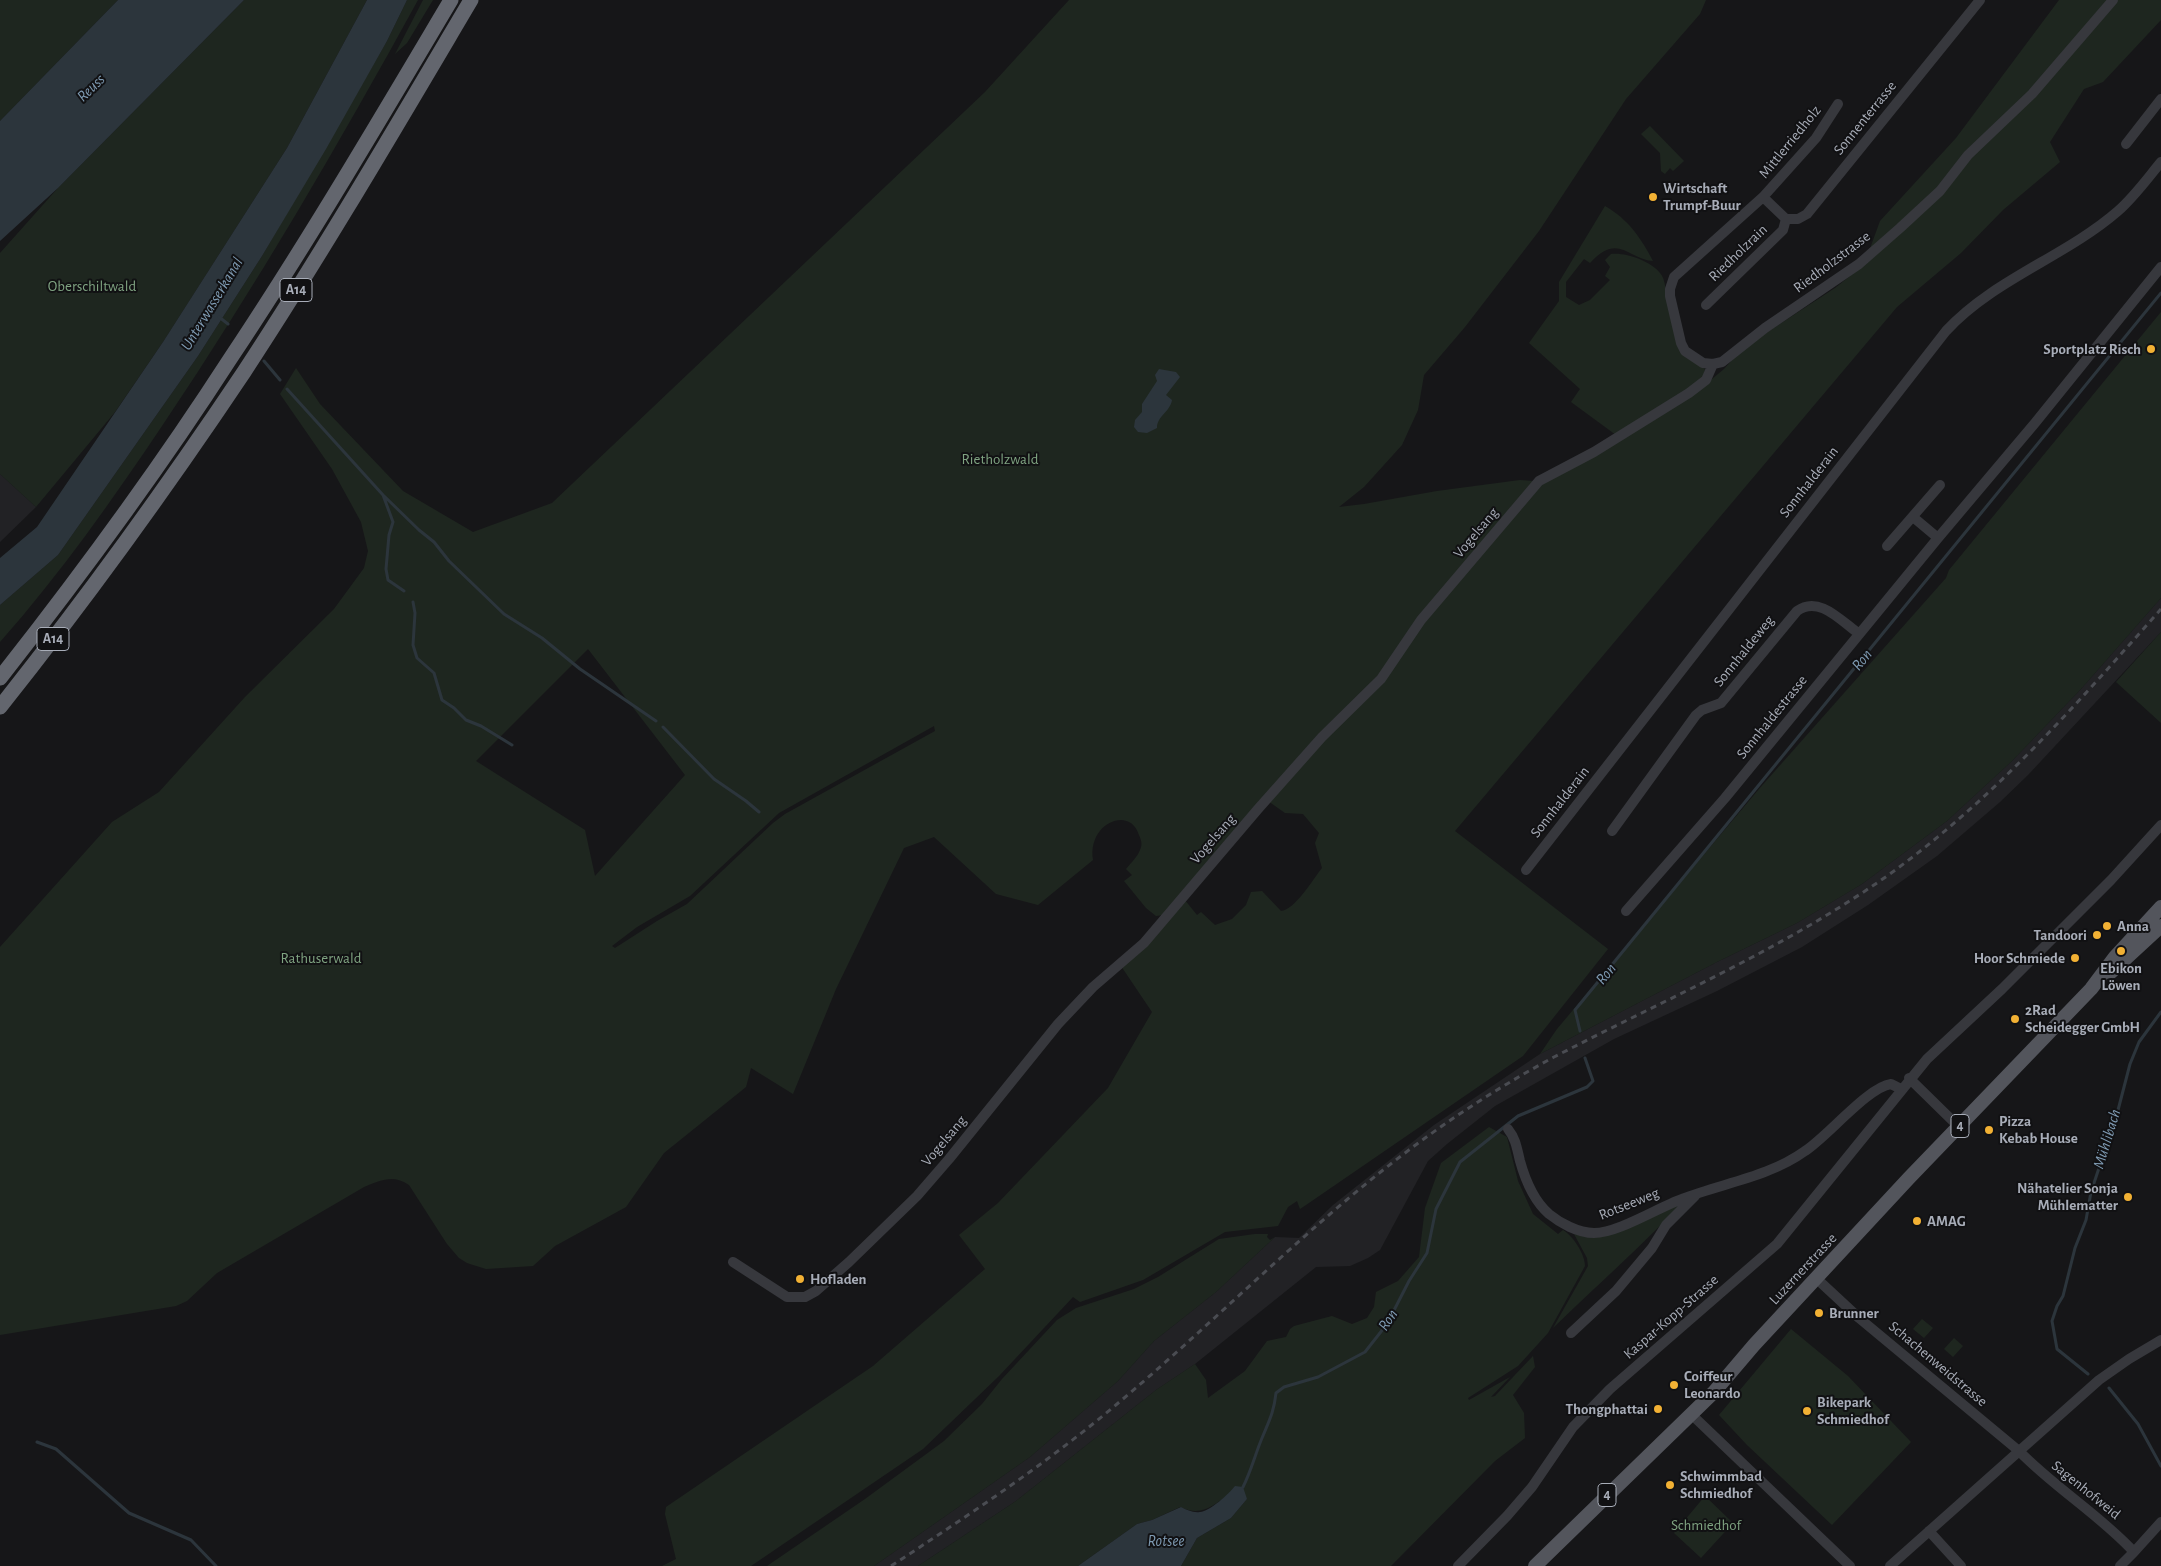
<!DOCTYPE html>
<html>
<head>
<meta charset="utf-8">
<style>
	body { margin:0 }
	canvas { display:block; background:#161618 }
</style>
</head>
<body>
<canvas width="2161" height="1566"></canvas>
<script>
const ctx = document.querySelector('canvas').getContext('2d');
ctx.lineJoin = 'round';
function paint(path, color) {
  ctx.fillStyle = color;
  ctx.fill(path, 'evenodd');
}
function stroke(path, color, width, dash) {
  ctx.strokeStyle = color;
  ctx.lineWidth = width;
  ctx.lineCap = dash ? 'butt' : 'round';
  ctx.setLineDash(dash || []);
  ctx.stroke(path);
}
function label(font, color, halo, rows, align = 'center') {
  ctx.font = font + ' "Alegreya Sans",sans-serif';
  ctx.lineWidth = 4;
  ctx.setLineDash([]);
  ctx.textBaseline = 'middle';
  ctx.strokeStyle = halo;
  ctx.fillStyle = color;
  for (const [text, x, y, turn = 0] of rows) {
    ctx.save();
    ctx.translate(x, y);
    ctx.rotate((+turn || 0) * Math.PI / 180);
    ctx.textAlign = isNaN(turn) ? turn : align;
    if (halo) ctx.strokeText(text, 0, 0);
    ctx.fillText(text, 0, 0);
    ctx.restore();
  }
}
paint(new Path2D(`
	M 0,474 L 36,507 L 0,542 Z
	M 2161,598 L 2161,632 L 2028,775 L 2000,802 L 1937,856 L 1868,905 L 1802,947 L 1717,991 L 1614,1039 L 1495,1106 L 1447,1144 L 1428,1161 L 1380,1250 L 1368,1258 L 1350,1266 L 1316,1267 L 1195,1364 L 1156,1390 L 1016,1501 L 918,1566 L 874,1566 L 1030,1457 L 1118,1381 L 1154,1341 L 1216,1292 L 1275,1237 L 1299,1238 L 1333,1205 L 1434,1125 L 1540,1054 L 1717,962 L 1797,923 L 1862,884 L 1947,821 L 2012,761 L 2081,689 Z`), '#222225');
paint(new Path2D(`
	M 0,0 L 118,0 L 0,121 Z
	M 244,0 L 367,0 L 287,148 L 163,342 L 115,412 L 36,507 L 0,474 L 0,253 L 58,188 Z
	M 407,0 L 418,0 C 339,144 256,286 164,423 C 113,499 61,573 0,642 L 0,605 L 58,555 L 198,356 L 262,256 L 387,41 Z
	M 423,0 L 433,0 L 407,43 L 395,54 Z
	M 1069,0 L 1706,0 L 1700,14 L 1626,99 L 1539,231 L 1465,327 L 1424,375 L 1418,410 L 1402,445 L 1364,487 L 1339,507 L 1364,504 L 1437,491 L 1520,480 L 1534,481 L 1396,655 L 1163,915 L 1156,916 L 1146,908 L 1124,881 L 1132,875 L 1126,869 C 1131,863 1138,856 1140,850 C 1143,844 1141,840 1139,835 C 1130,805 1087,823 1093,860 L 1038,905 L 996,894 L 934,837 L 904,848 L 836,989 L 793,1094 L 751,1068 L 746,1087 L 664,1153 L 626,1207 L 555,1246 L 533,1266 L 486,1269 L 467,1263 L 459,1258 L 447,1244 L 409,1185 C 394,1174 380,1180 364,1187 L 217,1273 L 187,1301 L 176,1306 L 0,1335 L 0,947 L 112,822 L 159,792 L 245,697 L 334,609 L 364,568 L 368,551 L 361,522 L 332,469 L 280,394 L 296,368 L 320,404 L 403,491 L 473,532 L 552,503 L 985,92 ZM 588,649 L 685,775 L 595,876 L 585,830 L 476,761 ZM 934,726 L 935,731 L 785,814 L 773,823 L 687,904 L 657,921 L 615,948 L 612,946 L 637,927 L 690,896 L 779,813 Z
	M 2059,0 L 2161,0 L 2161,20 L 2103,82 L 2084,89 L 2050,142 L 2060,162 L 2003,210 L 1961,253 L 1897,307 L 1455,831 L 1608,949 L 1523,1056 L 1306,1205 L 1300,1209 L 1297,1201 L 1288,1207 L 1278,1226 L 1225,1232 L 1143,1280 L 1080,1302 L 1073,1297 L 999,1376 L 923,1449 L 751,1566 L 662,1566 L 676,1559 L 665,1514 L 666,1507 L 873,1366 L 985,1269 L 959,1235 L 998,1203 L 1108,1088 L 1152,1012 L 1121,966 L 1184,899 L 1197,915 L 1201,912 L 1215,925 L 1232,919 L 1246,905 L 1251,892 L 1262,891 L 1281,911 C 1295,910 1313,879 1322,868 L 1315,843 L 1319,833 L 1303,814 L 1285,813 L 1268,801 L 1332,731 L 1533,490 L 1700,389 L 1724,369 L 1743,348 L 1835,288 L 1864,265 L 1880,221 L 1956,138 Z
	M 1650,126 L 1684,161 L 1673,171 L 1670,168 L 1665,174 L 1661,171 L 1660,153 L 1641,134 Z
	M 1605,206 C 1628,219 1641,238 1653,261 C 1628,259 1618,232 1590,263 L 1584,259 L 1566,282 L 1566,297 L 1579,305 L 1590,300 L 1610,280 L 1605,276 L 1610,267 L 1605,260 L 1611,254 C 1625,252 1651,261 1660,273 C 1666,280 1665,290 1667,299 C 1673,318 1680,338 1686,357 L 1705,369 L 1703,379 L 1616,435 L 1571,402 L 1580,389 L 1529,343 L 1559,301 L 1559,282 Z
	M 2161,312 L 2161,598 L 2081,689 L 2012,761 L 1947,821 L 1862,884 L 1797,923 L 1717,962 L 1540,1054 L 1557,1029 L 1759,789 L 1946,578 L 1949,570 Z
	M 2161,632 L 2161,723 L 2116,682 Z
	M 1489,1127 L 1507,1137 L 1518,1181 L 1533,1214 L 1558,1234 L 1563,1230 C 1573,1236 1585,1254 1585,1266 L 1548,1333 L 1518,1366 L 1468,1398 L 1469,1400 L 1510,1377 L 1491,1397 L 1495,1396 L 1533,1356 L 1535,1367 L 1513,1395 L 1524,1413 L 1525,1438 L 1495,1461 L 1391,1566 L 1181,1566 L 1197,1538 L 1231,1518 L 1247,1499 L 1229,1495 C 1211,1506 1202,1517 1180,1507 L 1152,1520 L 1137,1524 L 1078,1566 L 918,1566 L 1016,1501 L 1156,1390 L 1195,1364 L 1206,1380 L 1208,1398 L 1245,1371 L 1267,1341 L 1286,1337 L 1290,1329 L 1294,1326 L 1332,1316 L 1352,1324 L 1367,1318 L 1374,1307 L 1376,1292 L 1398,1281 L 1419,1257 L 1425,1208 L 1441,1163 Z
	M 1686,1199 C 1644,1244 1597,1285 1553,1328 L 1588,1266 L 1587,1258 L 1574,1234 L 1588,1237 Z
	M 1255,1234 L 1268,1234 L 1267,1237 L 1270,1240 L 1275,1237 L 1216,1292 L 1154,1341 L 1118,1381 L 1030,1457 L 874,1566 L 767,1566 L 865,1499 L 944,1441 L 982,1404 L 1002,1379 L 1057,1320 L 1076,1308 L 1134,1289 L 1158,1277 L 1219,1239 Z
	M 1922,1319 L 1933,1328 L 1924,1338 L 1913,1329 Z
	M 1791,1329 L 1848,1376 L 1911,1442 L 1832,1525 L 1747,1445 L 1719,1415 Z
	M 1954,1338 L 1963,1346 L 1953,1357 L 1944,1349 Z
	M 1705,1496 L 1733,1523 L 1701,1558 L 1674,1533 Z`), '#1e261f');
paint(new Path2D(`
	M 118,0 L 244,0 L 58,188 L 0,241 L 0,121 Z
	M 367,0 L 407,0 L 387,41 L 326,149 L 262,256 L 198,356 L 58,555 L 0,605 L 0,558 L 37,527 L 163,342 L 287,148 Z
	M 1159,369 L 1176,372 L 1180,377 L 1166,395 L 1172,400 C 1170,412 1157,416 1157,428 L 1147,433 L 1138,432 L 1134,427 L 1135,420 L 1142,412 L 1142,404 L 1157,381 L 1155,375 Z
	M 1235,1486 L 1243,1487 L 1247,1499 L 1231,1518 L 1197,1538 L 1181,1566 L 1078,1566 L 1137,1524 L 1152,1520 L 1181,1507 C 1187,1510 1193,1513 1200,1512 C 1210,1511 1229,1494 1235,1486 Z`), '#2c353c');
stroke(new Path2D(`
	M 219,317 L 228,324
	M 264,361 L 280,380
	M 287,389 L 383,495 L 419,530 L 434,542 L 449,561 L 504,614 L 542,638 L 580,669 L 656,721
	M 383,495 L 393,522 L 389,535 L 386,569 L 388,580 L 404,591
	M 413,602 L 415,613 L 413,645 L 417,658 L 434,673 L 442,700 L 454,708 L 466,720 L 481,726 L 512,745
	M 663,727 L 714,779 L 746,801 L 759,812
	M 1580,1031 L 1575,1010 L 2161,293
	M 2088,1374 L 2057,1349 L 2052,1321 L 2057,1306 L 2063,1296 L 2075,1248 L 2086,1220 L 2091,1192 L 2117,1114 L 2130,1064 L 2139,1042 L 2161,1012
	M 2109,1388 L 2138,1424 L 2161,1466
	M 37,1442 L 56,1449 L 129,1513 L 191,1540 L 216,1566
	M 1243,1487 C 1251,1471 1255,1455 1262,1438 C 1269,1421 1274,1412 1276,1393 L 1284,1387 L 1318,1377 L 1365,1352 L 1387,1324 L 1409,1281 L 1427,1253 L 1436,1209 L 1460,1162 L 1518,1116 L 1587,1087 L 1593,1081 L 1585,1058`), '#2c353c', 3);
stroke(new Path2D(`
	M 1838,104 L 1816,138 L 1763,197 L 1674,277 L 1670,289 L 1670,296 L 1681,343 L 1685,351 L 1703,363 L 1713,364 L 1722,362 L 1765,328 L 1859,264 L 1900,228 L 1940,191 L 1968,155 L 2032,94 L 2113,0
	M 2126,144 L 2161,99
	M 1763,197 L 1786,219 L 1798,219 L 1807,214 L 1980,0
	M 1706,305 L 1783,230 L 1786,219
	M 1913,517 L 1938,538
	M 1887,546 L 1940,485
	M 1612,831 L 1696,715 L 1702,710 L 1721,703 L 1797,611 C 1819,595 1841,621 1858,633
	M 1526,870 L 1946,331 C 1994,279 2065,257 2118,211 C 2134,197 2147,179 2161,162
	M 1626,911 L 1725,798 L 1938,538 L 2035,423 L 2161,267
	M 1909,1078 L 1959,1127
	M 1508,1129 C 1516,1139 1517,1149 1520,1161 C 1525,1179 1534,1201 1549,1214 C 1560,1223 1578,1233 1594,1233 C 1618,1233 1657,1208 1682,1199 C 1723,1183 1769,1177 1805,1151 C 1828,1136 1868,1087 1891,1084 L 1901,1089
	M 733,1262 L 787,1297 L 805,1297 L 816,1291 L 849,1262 L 917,1196 L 949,1159 L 1058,1024 L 1093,987 L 1144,943 L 1258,809 L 1322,737 L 1381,679 L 1421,620 L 1539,481 L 1594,452 L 1689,393 L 1706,380 L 1713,364
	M 1817,1279 L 1859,1318 L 2019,1451 C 2055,1488 2100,1515 2134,1552 L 2120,1566
	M 1571,1333 L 1616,1291 L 1652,1248 L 1666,1225 L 1695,1196
	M 1691,1414 L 1850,1566
	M 1929,1531 L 1961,1566
	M 2134,1552 L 2161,1522
	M 1458,1566 L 1507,1516 L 1532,1487 L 1573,1427 L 1610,1389 L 1777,1244 L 1927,1059 L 2002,989 L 2111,880 L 2161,825
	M 1890,1566 L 2099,1380 L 2129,1359 L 2161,1340`), '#37383d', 10);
stroke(new Path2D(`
	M 2111,972 L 2161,926
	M 1535,1566 L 1714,1392 L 1754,1345 L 1909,1178 L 2091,989 L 2115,957 L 2161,907`), '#53555c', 14);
stroke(new Path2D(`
	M 0,678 C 81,575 159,469 230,359 C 308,242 379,121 451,0
	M 0,707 C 86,599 167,487 244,372 C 324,250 397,125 471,0`), '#63666e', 15);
stroke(new Path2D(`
	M 891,1566 C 969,1515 1046,1464 1117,1404 C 1210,1326 1296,1238 1392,1163 C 1443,1123 1497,1088 1554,1057 C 1666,999 1783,949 1887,876 C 1992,801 2076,705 2161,609`), '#4a4c52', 3, [6, 5]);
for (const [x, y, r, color] of [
	[1653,197,5,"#f2b134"],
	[2151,349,5,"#f2b134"],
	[2107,926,5,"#f2b134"],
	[2097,935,5,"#f2b134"],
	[2121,951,5,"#f2b134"],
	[2075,958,5,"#f2b134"],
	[2015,1019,5,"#f2b134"],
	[1989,1130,5,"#f2b134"],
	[2128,1197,5,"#f2b134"],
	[1917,1221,5,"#f2b134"],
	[800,1279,5,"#f2b134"],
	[1819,1313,5,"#f2b134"],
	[1674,1385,5,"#f2b134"],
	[1658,1409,5,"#f2b134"],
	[1807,1411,5,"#f2b134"],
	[1670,1485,5,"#f2b134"]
]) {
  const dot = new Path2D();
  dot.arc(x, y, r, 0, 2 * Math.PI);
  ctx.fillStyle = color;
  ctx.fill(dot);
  stroke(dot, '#111113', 2);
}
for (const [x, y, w] of [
	[296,290,32],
	[53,639,32],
	[1960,1126,18],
	[1607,1495,18]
]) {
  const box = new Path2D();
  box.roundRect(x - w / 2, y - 11.5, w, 23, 4);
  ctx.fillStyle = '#111113';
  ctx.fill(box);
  stroke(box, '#a8adb8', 1);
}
label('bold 14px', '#a8adb8', null, [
	["A14",296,290],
	["A14",53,639],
	["4",1960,1126],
	["4",1607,1495]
]);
label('15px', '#a8adb8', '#111113', [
	["Sonnenterrasse",1865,118,-51],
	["Mittlerriedholz",1790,142,-51],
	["Riedholzrain",1738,253,-44],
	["Riedholzstrasse",1832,262,-37],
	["Sonnhalderain",1809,482,-52],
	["Vogelsang",1476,533,-50],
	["Sonnhaldeweg",1744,651,-51],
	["Sonnhaldestrasse",1772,717,-51],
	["Sonnhalderain",1560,802,-52],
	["Vogelsang",1213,839,-49],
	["Vogelsang",944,1141,-50],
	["Rotseeweg",1629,1204,-22],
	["Luzernerstrasse",1803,1269,-47],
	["Kaspar-Kopp-Strasse",1671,1317,-41],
	["Schachenweidstrasse",1938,1364,40],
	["Sagenhofweid",2086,1490,39]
]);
label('bold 15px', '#a8adb8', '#111113', [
	["Wirtschaft",1663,188],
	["Trumpf-Buur",1663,205],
	["Sportplatz Risch",2141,349,"right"],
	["Anna",2117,926],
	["Tandoori",2087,935,"right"],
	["Hoor Schmiede",2065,958,"right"],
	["Ebikon",2121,968,"center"],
	["Löwen",2121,985,"center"],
	["2Rad",2025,1010],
	["Scheidegger GmbH",2025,1027],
	["Pizza",1999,1121],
	["Kebab House",1999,1138],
	["Nähatelier Sonja",2118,1188,"right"],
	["Mühlematter",2118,1205,"right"],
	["AMAG",1927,1221],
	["Hofladen",810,1279],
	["Brunner",1829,1313],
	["Coiffeur",1684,1376],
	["Leonardo",1684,1393],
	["Bikepark",1817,1402],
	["Schmiedhof",1817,1419],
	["Thongphattai",1648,1409,"right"],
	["Schwimmbad",1680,1476],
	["Schmiedhof",1680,1493]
], 'left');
label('15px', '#7fa381', '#111113', [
	["Oberschiltwald",92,286],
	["Rietholzwald",1000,459],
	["Rathuserwald",321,958],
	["Schmiedhof",1706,1525]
]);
label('italic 16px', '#7f9bb3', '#111113', [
	["Reuss",91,88,-44],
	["Unterwasserkanal",212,304,-59],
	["Ron",1862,660,-51],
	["Ron",1606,974,-51],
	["Mühlibach",2107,1139,-73],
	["Ron",1388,1320,-57],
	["Rotsee",1166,1541]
]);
</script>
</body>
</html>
